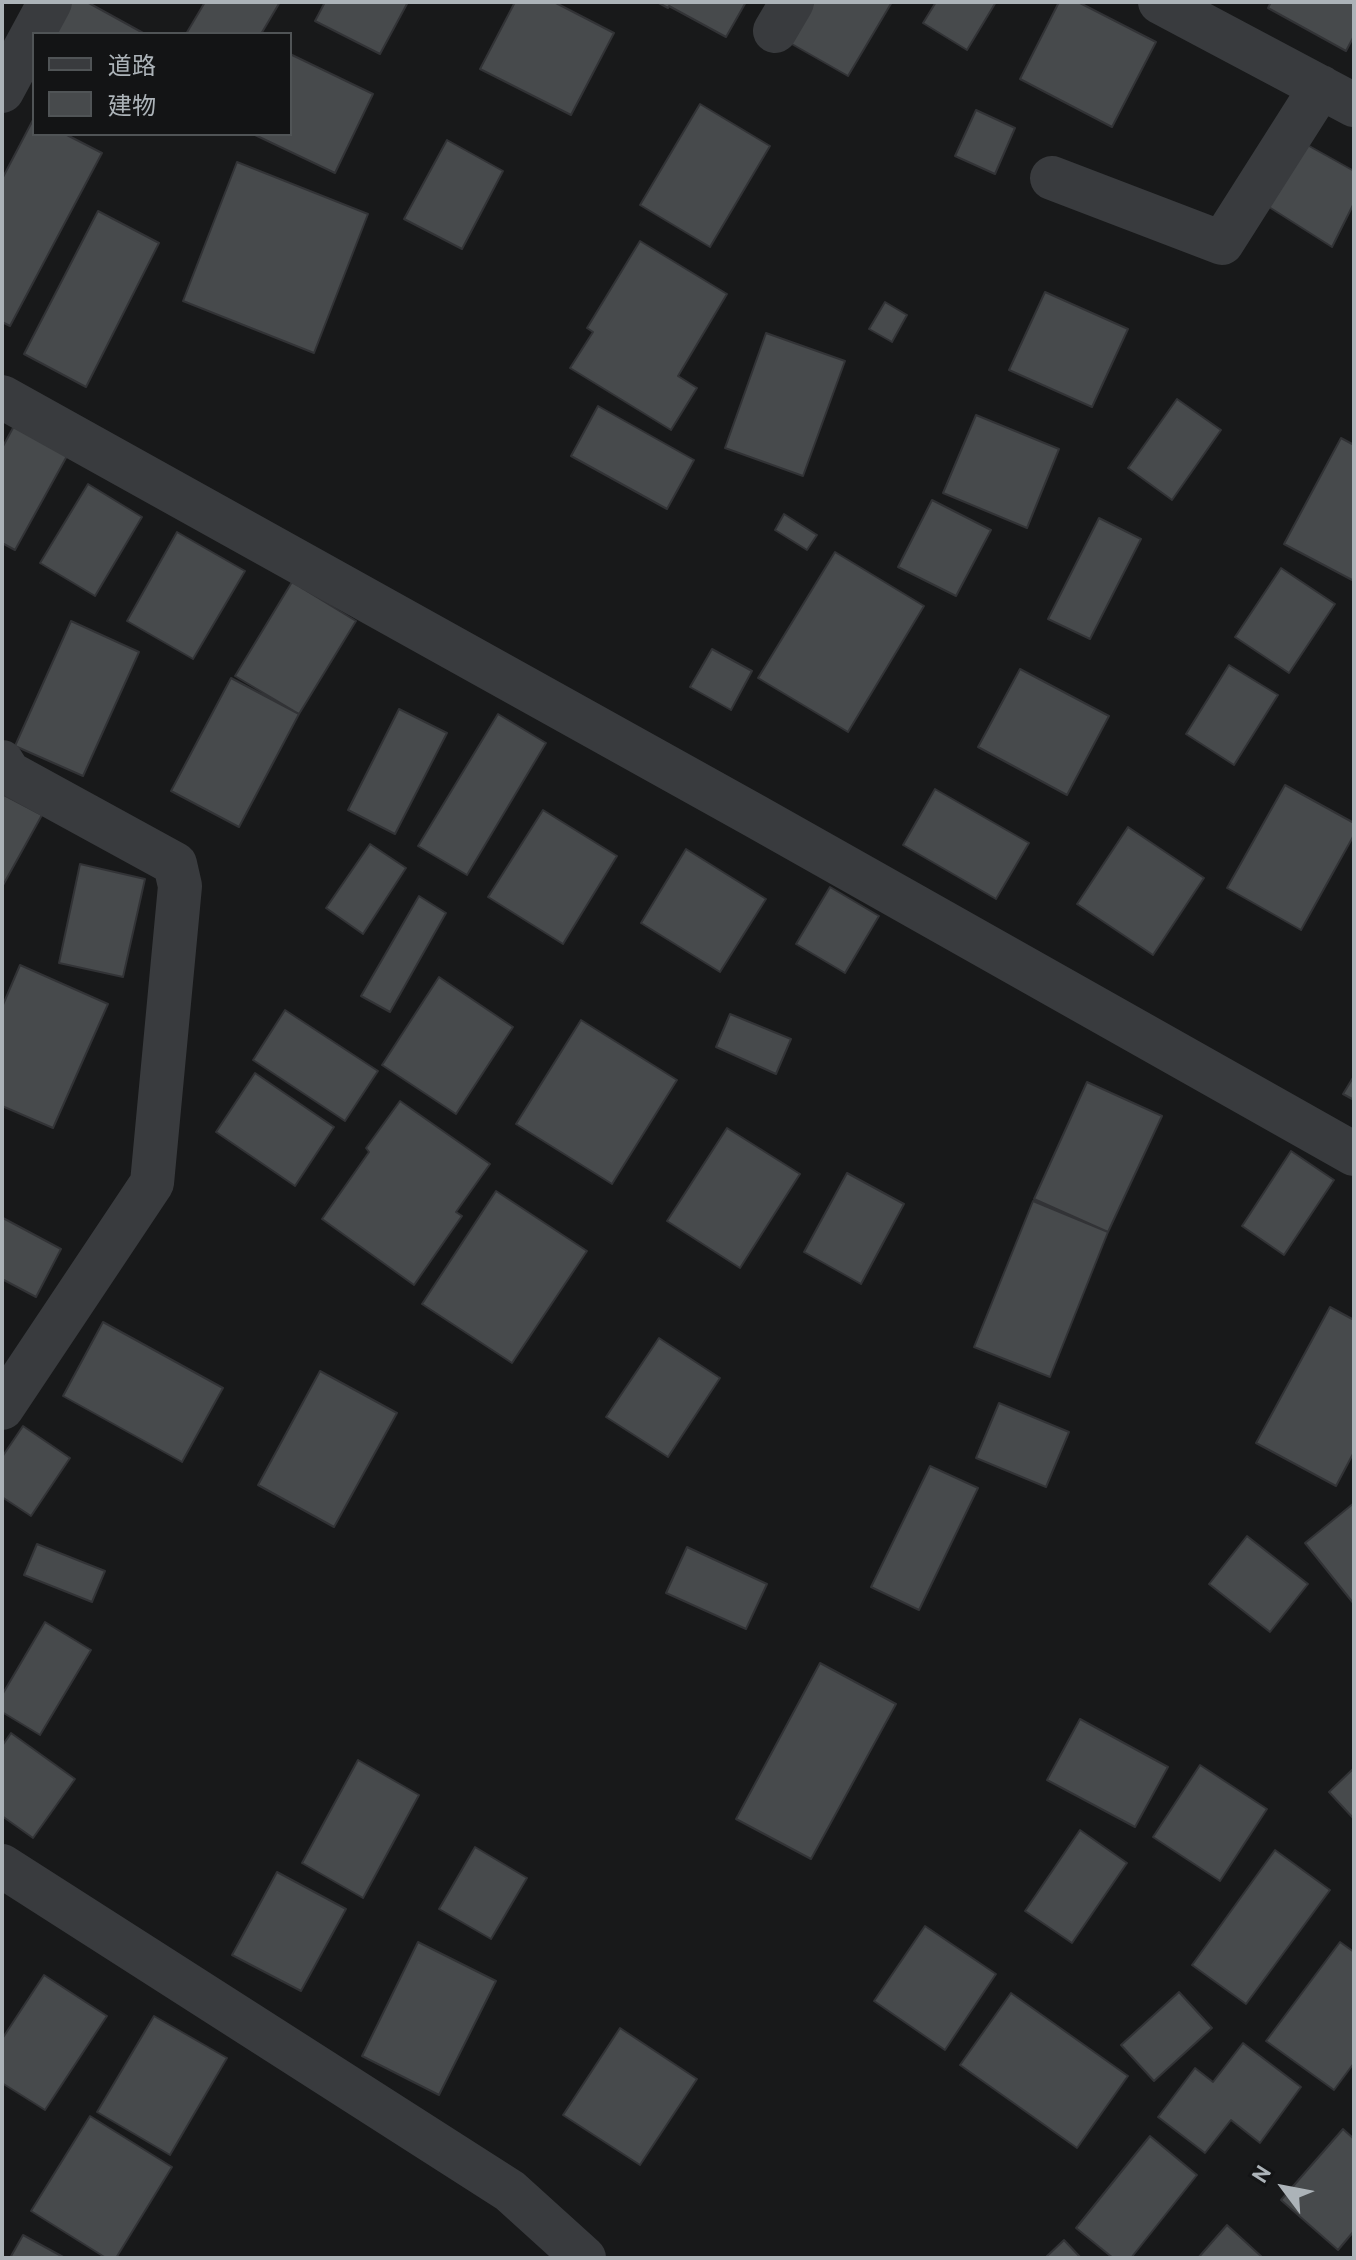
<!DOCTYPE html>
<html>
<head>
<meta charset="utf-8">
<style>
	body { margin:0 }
	#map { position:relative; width:1356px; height:2260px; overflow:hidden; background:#18191a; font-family:Overpass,"Noto Sans JP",sans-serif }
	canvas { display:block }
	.frame { position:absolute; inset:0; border:4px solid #acb3b8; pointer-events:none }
	.legend { position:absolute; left:32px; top:32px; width:260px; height:104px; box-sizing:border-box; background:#131415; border:2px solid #505456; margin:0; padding:10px 14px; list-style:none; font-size:24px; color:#acb3b8 }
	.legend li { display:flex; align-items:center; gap:16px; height:40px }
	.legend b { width:40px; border:2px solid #505456 }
	.north { position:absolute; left:1244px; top:2148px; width:80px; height:80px; -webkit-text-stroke:6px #131415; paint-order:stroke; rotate:302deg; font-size:22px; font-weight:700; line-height:32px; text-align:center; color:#acb3b8 }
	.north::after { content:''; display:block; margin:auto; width:28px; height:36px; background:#acb3b8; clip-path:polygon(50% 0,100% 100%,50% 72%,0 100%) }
</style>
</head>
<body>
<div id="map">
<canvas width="1356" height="2260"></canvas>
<div class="frame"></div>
<ul class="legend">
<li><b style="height:10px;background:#393b3e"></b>道路</li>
<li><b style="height:22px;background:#474a4c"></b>建物</li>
</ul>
<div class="north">N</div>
</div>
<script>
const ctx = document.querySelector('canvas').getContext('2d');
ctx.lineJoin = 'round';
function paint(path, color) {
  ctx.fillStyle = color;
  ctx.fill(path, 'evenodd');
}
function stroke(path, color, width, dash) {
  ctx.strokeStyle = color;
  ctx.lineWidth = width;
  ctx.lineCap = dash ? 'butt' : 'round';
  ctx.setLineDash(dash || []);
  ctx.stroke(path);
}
const building = new Path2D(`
	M 71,2 L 87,2 L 145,34 L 54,34 Z
	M 205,2 L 280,2 L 261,34 L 186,34 Z
	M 325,2 L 408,2 L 380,54 L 315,21 Z
	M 515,2 L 554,2 L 614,33 L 571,115 L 480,69 Z
	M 657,2 L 746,2 L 726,37 L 669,6 L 668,8 Z
	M 814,2 L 892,2 L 848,76 L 790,43 Z
	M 936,2 L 996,2 L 967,50 L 923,23 Z
	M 1059,2 L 1078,2 L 1156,42 L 1112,127 L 1020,79 Z
	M 1271,2 L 1354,2 L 1354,36 L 1346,51 L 1268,8 Z
	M 290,54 L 373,94 L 335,173 L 253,134 L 290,134 Z
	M 700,104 L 770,146 L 710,247 L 640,205 Z
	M 976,110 L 1015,128 L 995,174 L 955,156 Z
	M 34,118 L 34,134 L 65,134 L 102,153 L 10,326 L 2,322 L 2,179 Z
	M 447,140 L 503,171 L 462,249 L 404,219 Z
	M 1302,142 L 1354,171 L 1354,203 L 1332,247 L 1269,207 Z
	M 237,162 L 368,214 L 314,353 L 183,301 Z
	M 98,211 L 159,243 L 86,387 L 24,354 Z
	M 640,241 L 727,294 L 678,376 L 697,388 L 671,430 L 570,368 L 593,332 L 587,328 Z
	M 1045,292 L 1128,329 L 1092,407 L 1009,370 Z
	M 885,302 L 907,315 L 892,342 L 869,329 Z
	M 766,333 L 845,361 L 803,476 L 725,448 Z
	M 1177,399 L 1221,430 L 1172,500 L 1128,468 Z
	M 598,406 L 694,460 L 667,509 L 571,456 Z
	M 976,415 L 1059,449 L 1027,528 L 943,493 Z
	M 14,426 L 67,456 L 15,550 L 2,543 L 2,448 Z
	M 1341,438 L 1354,445 L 1354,581 L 1284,544 Z
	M 88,484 L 142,517 L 95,596 L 40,563 Z
	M 932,500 L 991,530 L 956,596 L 898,567 Z
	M 784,514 L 817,535 L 807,550 L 775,530 Z
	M 1099,518 L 1141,539 L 1090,639 L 1048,619 Z
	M 177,532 L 245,571 L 193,659 L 127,621 Z
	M 835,552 L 924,606 L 848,732 L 758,678 Z
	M 1281,568 L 1335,604 L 1289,673 L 1235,637 Z
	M 292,582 L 356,621 L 299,714 L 235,676 Z
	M 71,621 L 139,652 L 83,776 L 15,746 Z
	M 712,649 L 752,671 L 731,710 L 690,687 Z
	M 1229,665 L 1278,695 L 1234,765 L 1186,734 Z
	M 1020,669 L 1109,716 L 1067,795 L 978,747 Z
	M 231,678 L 299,714 L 239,827 L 171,791 Z
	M 399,709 L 447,733 L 395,834 L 348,810 Z
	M 498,714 L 546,743 L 467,875 L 418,846 Z
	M 1285,785 L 1354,823 L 1354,835 L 1301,930 L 1227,888 Z
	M 935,789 L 1029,843 L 996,899 L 903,845 Z
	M 2,794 L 42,815 L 2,887 Z
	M 543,810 L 617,856 L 563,944 L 488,897 Z
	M 1128,827 L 1204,878 L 1153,955 L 1077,904 Z
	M 370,844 L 406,868 L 363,934 L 326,908 Z
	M 686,849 L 766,899 L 720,972 L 641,923 Z
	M 80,864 L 145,879 L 123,977 L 59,963 Z
	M 830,887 L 879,916 L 845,973 L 796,944 Z
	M 419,896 L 446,913 L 390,1012 L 361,996 Z
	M 20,965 L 108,1004 L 53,1128 L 2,1106 L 2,1007 Z
	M 439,977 L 513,1027 L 456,1114 L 382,1065 Z
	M 285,1010 L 378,1071 L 345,1121 L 253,1060 Z
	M 730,1014 L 791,1039 L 776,1074 L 716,1047 Z
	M 581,1020 L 677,1080 L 612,1184 L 516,1124 Z
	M 255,1073 L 334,1127 L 295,1186 L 216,1132 Z
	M 1354,1076 L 1354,1100 L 1343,1094 Z
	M 1087,1082 L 1162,1116 L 1108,1232 L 1034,1199 Z
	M 400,1101 L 490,1164 L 456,1212 L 462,1216 L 414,1285 L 322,1219 L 369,1152 L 366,1148 Z
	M 727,1128 L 800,1174 L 740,1268 L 667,1221 Z
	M 1291,1151 L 1334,1180 L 1284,1255 L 1242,1226 Z
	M 847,1173 L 904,1204 L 861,1284 L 804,1252 Z
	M 496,1191 L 587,1251 L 512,1363 L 422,1304 Z
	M 1033,1201 L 1108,1232 L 1050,1377 L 974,1347 Z
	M 3,1218 L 61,1249 L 36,1297 L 2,1279 Z
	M 1330,1307 L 1354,1320 L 1354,1452 L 1336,1486 L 1256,1443 Z
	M 103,1322 L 223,1388 L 182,1462 L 63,1396 Z
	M 659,1338 L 720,1378 L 668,1457 L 606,1417 Z
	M 320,1371 L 397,1413 L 334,1527 L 258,1485 Z
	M 999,1403 L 1069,1432 L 1046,1487 L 976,1458 Z
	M 23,1426 L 70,1458 L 31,1516 L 2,1497 L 2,1457 Z
	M 930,1466 L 978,1488 L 919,1610 L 871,1587 Z
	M 1354,1503 L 1354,1604 L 1305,1543 Z
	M 1247,1536 L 1308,1584 L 1270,1632 L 1209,1584 Z
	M 37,1544 L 105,1571 L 92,1602 L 24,1575 Z
	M 687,1547 L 767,1584 L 746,1629 L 666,1593 Z
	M 45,1622 L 91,1650 L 40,1735 L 2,1712 L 2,1695 Z
	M 820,1663 L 896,1704 L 811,1859 L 736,1819 Z
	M 1080,1719 L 1168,1767 L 1135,1827 L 1047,1780 Z
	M 11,1733 L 75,1779 L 33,1838 L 2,1816 L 2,1746 Z
	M 358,1760 L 419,1795 L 363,1898 L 302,1863 Z
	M 1200,1765 L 1267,1809 L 1220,1881 L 1153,1837 Z
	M 1354,1768 L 1354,1819 L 1329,1792 Z
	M 1080,1830 L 1127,1863 L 1072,1943 L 1025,1911 Z
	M 475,1847 L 527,1878 L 491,1939 L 439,1909 Z
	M 1275,1850 L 1330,1890 L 1246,2004 L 1192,1965 Z
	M 277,1872 L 346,1909 L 301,1991 L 232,1955 Z
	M 925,1926 L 996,1974 L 945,2050 L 874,2001 Z
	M 418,1942 L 496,1981 L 439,2095 L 362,2056 Z
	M 1340,1942 L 1354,1952 L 1354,2063 L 1334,2090 L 1266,2041 Z
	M 44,1975 L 107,2016 L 45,2110 L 2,2083 L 2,2039 Z
	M 1179,1992 L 1212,2028 L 1154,2081 L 1121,2045 Z
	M 1011,1993 L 1128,2076 L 1077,2148 L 960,2065 Z
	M 154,2016 L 227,2058 L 170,2155 L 97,2112 Z
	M 620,2028 L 697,2079 L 640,2165 L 563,2115 Z
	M 1243,2043 L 1301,2087 L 1260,2143 L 1231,2120 L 1205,2153 L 1158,2117 L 1195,2068 L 1213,2082 Z
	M 90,2116 L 172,2167 L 116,2258 L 106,2258 L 31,2211 Z
	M 1343,2129 L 1354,2139 L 1354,2231 L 1338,2250 L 1281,2200 Z
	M 1150,2136 L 1197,2175 L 1131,2258 L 1113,2258 L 1076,2228 Z
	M 1227,2225 L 1263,2258 L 1198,2258 Z
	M 23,2235 L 65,2258 L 10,2258 Z
	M 1064,2240 L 1081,2258 L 1045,2258 Z`);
paint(building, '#474a4c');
stroke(building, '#323336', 2);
stroke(new Path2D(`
	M 1160,2 L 1354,105
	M 775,31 L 792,2
	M 2,91 L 50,2
	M 1052,178 L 1222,243 L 1321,87
	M 2,397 L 755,816 L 1354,1154
	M 2,762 L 9,773 L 175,864 L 180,886 L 152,1183 L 2,1408
	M 2,1866 L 510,2191 L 584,2258`), '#393b3e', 44);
</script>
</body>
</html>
